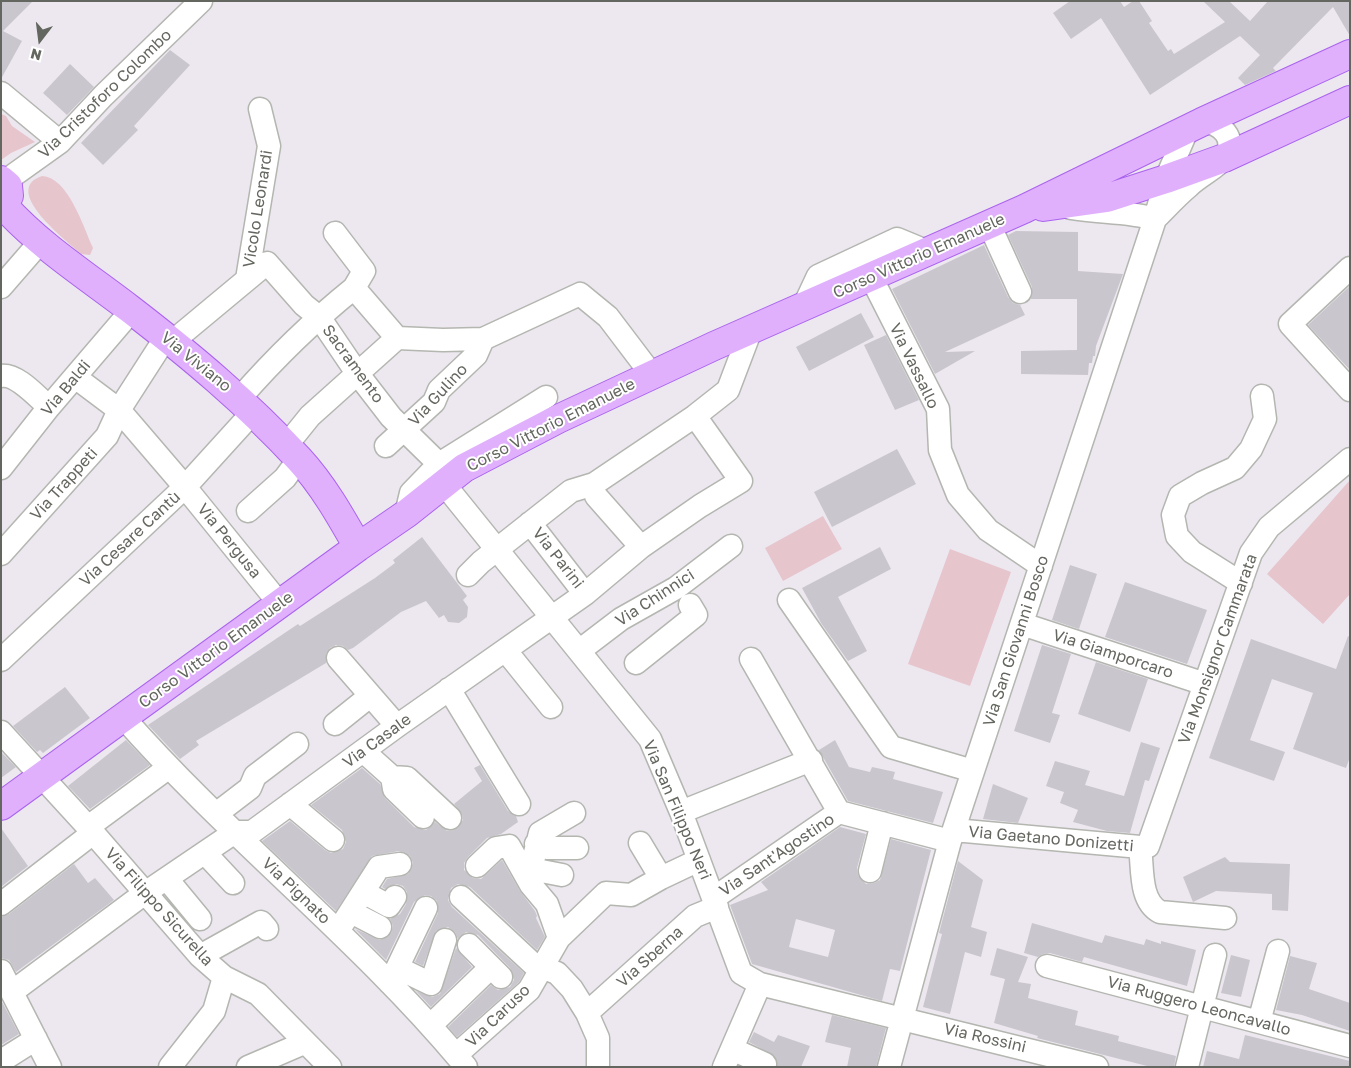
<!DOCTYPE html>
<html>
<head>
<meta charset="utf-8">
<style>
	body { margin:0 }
	#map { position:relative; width:1351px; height:1068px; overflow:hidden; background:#ede8f0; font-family:"Golos Text",sans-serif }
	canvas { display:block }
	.frame { position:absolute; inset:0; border:2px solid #64675f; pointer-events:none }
	.north { position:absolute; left:15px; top:15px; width:50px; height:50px; -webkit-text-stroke:4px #fff; paint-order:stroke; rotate:195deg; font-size:14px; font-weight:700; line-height:20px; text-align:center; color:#64675f }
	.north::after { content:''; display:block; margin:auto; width:18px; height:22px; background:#64675f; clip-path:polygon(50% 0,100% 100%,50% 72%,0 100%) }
</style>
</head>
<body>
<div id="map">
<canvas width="1351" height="1068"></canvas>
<div class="frame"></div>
<div class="north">N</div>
</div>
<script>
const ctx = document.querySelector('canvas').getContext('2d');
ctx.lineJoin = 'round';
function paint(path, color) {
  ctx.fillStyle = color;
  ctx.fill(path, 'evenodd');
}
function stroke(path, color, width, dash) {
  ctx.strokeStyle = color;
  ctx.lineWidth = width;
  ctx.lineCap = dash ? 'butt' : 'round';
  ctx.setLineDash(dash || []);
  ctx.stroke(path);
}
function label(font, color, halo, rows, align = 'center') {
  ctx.font = font + ' "Golos Text",sans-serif';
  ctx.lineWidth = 4;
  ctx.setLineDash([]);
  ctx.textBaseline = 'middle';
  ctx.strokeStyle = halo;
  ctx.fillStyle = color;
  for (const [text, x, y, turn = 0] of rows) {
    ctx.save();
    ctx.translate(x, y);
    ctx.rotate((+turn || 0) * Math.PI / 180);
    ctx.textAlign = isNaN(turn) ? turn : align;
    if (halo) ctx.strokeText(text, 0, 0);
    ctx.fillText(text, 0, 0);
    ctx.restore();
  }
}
paint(new Path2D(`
	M 1,114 L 6,116 L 12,126 L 35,142 L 11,153 L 1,160 Z
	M 42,176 C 68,177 83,226 93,248 L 90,255 L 81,254 C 67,241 0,190 42,176 Z
	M 1350,480 L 1350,594 L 1323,624 L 1267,574 Z
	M 823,516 L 842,549 L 783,581 L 765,548 Z
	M 950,549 L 1011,572 L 970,686 L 908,664 Z`), '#e7c5cc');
paint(new Path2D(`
	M 1,1 L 33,1 L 3,31 L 22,41 L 1,79 Z
	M 1070,1 L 1120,1 L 1124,7 L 1133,1 L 1139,1 L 1152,21 L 1149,23 L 1168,51 L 1171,49 L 1174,54 L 1225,22 L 1203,1 L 1229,1 L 1250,21 L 1268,1 L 1350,1 L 1350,36 L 1333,7 L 1273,68 L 1276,71 L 1245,85 L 1238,78 L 1260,55 L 1240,36 L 1150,95 L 1101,18 L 1071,39 L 1053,13 Z
	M 170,50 L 190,65 L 134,126 L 138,130 L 103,165 L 81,143 Z
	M 70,64 L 94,87 L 67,115 L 43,93 Z
	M 1016,231 L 1078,232 L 1078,271 L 1123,274 L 1096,346 L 1095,356 L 1093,356 L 1092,363 L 1089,363 L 1088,375 L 1021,374 L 1021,351 L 1077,350 L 1077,299 L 1031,299 L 1032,287 L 1008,235 Z
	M 984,245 L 1008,297 L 1013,303 L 1020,305 L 1025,315 L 945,352 L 975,351 L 935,374 L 892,289 Z
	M 1350,286 L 1350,370 L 1308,325 Z
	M 861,313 L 874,337 L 809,371 L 796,347 Z
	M 886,335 L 919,400 L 895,410 L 864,345 Z
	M 897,449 L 916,484 L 832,527 L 814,492 Z
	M 422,537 L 467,596 L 463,600 L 468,607 L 467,617 L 459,623 L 448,622 L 444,615 L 439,618 L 426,601 L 401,612 L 353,648 L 348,650 L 343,646 L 336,645 L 330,648 L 326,654 L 326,663 L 196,741 L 199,745 L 180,759 L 148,725 L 298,624 L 300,626 L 375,578 L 395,563 L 393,560 Z
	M 880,547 L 891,569 L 838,597 L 867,651 L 848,661 L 821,623 L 802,588 Z
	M 1070,565 L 1097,574 L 1079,629 L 1052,620 Z
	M 1125,582 L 1207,610 L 1187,664 L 1105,637 Z
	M 1348,636 L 1350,637 L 1350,757 L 1346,768 L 1293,749 L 1313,693 L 1272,679 L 1250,740 L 1285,752 L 1274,781 L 1209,758 L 1251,639 L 1336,669 Z
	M 1042,645 L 1071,654 L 1052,713 L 1060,715 L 1050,743 L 1014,731 Z
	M 1096,662 L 1148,679 L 1130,732 L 1078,714 Z
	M 65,687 L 90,718 L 43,753 L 40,750 L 37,752 L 13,726 Z
	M 126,740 L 150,765 L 90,809 L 68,786 Z
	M 835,740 L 849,767 L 870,772 L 872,767 L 895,772 L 893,779 L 943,792 L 933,823 L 848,801 L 819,750 Z
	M 1141,742 L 1160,748 L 1149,781 L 1145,780 L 1130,833 L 1107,831 L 1073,822 L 1078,810 L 1060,803 L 1064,792 L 1046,786 L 1055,761 L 1090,771 L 1085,785 L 1124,796 Z
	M 1,752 L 16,767 L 1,778 Z
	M 480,765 L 508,811 L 516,816 L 518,822 L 501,834 L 487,838 L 468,857 L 464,863 L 464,870 L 473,878 L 481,879 L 502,860 L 520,891 L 535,911 L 537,916 L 536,918 L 545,937 L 537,950 L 470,887 L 458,884 L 451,888 L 448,900 L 452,907 L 524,973 L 519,982 L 457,1037 L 448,1027 L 491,985 L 498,990 L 510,987 L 514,980 L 510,968 L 478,935 L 466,932 L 458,939 L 455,932 L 448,927 L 436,931 L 423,966 L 415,962 L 438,913 L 437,901 L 431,896 L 425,895 L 414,902 L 386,960 L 355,929 L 380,940 L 391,933 L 393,926 L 390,919 L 400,914 L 406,904 L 407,892 L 403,886 L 396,884 L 385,889 L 382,887 L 387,879 L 408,874 L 413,863 L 410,856 L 399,851 L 372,856 L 336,911 L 262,841 L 290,821 L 325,850 L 331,853 L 343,849 L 346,842 L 342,830 L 311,805 L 362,768 L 380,784 L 385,798 L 414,827 L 426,830 L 435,822 L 447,831 L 454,830 L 463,820 L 462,814 L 454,804 L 482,781 L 474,768 Z
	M 993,784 L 1028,798 L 1018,823 L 983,819 Z
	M 840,827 L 866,834 L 857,868 L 858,875 L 866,884 L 874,883 L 880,880 L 891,839 L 931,850 L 900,971 L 890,969 L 882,1001 L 752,964 L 730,905 L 768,890 L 761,882 ZM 796,919 L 835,930 L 828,957 L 789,947 Z
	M 1,828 L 28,866 L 1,887 Z
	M 1225,857 L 1230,862 L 1290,864 L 1288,911 L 1272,910 L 1272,894 L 1216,891 L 1193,902 L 1183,877 Z
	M 958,861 L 983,880 L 971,927 L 987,932 L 981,957 L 965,952 L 950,1014 L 923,1007 L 942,934 L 939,933 Z
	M 74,864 L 88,883 L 95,878 L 114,900 L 16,972 L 9,960 L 1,958 L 1,917 L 9,914 Z
	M 1032,923 L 1102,943 L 1105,935 L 1144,945 L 1146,939 L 1161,944 L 1161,941 L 1196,950 L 1187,986 L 1084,957 L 1082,962 L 1050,953 L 1043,954 L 1038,957 L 1024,953 Z
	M 456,948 L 472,967 L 431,1007 L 416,991 L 432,997 L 440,994 Z
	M 997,948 L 1028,957 L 1018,982 L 1031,984 L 1028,998 L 1078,1011 L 1075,1025 L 1119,1036 L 1118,1041 L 1176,1056 L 1174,1067 L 1151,1067 L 1037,1038 L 1038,1036 L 994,1023 L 1005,979 L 990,975 Z
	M 1231,955 L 1250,960 L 1241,997 L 1221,993 Z
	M 1290,956 L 1317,963 L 1309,989 L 1350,1003 L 1350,1031 L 1302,1015 L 1276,1010 Z
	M 1,1000 L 19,1034 L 1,1045 Z
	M 832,1015 L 886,1028 L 876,1067 L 847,1067 L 851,1048 L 825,1042 Z
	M 754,1032 L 774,1042 L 778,1035 L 810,1046 L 801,1067 L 777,1067 L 775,1056 L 749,1042 Z
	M 1245,1035 L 1350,1061 L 1350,1067 L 1203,1067 L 1207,1051 L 1239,1059 Z`), '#cac6ce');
const minor = new Path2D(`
	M 1,93 L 60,142
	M 4,182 L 60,142 L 103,96 L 201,1
	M 1071,208 C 1099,213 1128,211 1155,219
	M 1156,218 C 1167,207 1177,196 1189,186 C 1199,176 1217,168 1225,157 C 1238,138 1220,122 1202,122
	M 989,224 L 1020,292
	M 335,233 L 364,271 L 354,288 L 397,338
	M 1350,268 L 1290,324 L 1350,390
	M 871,277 L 938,409 L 940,450 L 958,495 L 988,530 L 1041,566
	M 247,279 L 269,146 L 260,109
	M 1,287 L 41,241
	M 803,308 L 818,276 L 897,239 L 926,251
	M 397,338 L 443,340 L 483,339 L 580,294 L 608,317 L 652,375
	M 172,342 L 267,263 L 304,305 L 319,317 L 357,373 L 391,417 L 439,464
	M 1,376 C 17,373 38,398 49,407
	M 75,377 L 119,410 L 166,337
	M 240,398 C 275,358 313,321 354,288
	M 386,446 L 434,402 L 439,390 L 476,355 L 483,339
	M 285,447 L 310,416 L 397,338
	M 1,468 L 49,407 L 132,310
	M 444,484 L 650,739 L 681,812 L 741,973 L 760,984 L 1097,1067
	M 596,496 L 641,547
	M 248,511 L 285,478 L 299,459
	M 406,514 L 411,493 L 439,464 L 546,397
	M 530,523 L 585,594
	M 1,554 L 107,436 L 119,410 L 185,487 L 279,603
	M 468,575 L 481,562 L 571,491 L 594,484 L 695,416 L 728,390 L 750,332
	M 1241,583 L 1192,552 L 1177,536 L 1173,515 L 1180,496 L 1202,483 L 1235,468 L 1251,449 L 1265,419 L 1262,396
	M 789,600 L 891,747 L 973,771
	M 1022,624 L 1205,684
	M 506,651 L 551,707
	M 579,651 L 621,619 L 676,588 L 731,546
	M 338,658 L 397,726
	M 751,659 L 839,812 L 950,841
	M 1,660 L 185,487 L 254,411
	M 636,663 L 696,615 L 690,605
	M 449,689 L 519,804
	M 123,717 C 231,840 362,941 466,1067
	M 335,724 L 370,696
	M 1,732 L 88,827 L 200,956 L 224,977 L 258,994 L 330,1067
	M 363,751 L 392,777 L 394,789 L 423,817
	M 392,777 L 407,778 L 450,818
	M 290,804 L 333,840
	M 681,812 L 811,760
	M 216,814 L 250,788 L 255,776 L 297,744
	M 88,827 L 168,768
	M 954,830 L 1140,847 L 1148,846 L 1251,553 L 1269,527 L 1350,459
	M 640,843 L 661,878
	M 536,844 L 548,848 L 577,848
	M 1140,847 C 1143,868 1139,901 1160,912 L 1225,918
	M 205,853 L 233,883
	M 477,866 L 496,848 L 509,846 L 531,885 L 547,904 L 559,938
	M 531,869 L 562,875
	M 870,871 L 882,823
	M 167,879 L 200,919
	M 531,885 L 531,869 L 540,833 L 574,813
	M 363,892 L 389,906 L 395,897
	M 461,897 L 533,964 L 557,973 L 572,989 L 587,1013 L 598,1038 L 598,1067
	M 714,898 L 839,812
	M 1,904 L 93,833
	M 351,912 L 380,927
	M 338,931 L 379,867 L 400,864
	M 469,945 L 501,977
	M 200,956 L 261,922 L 267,929
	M 1047,966 L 1350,1046
	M 398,968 L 431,984 L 445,940
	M 1,971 L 50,1067
	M 390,983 L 426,908
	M 12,992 L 145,893 L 235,832 L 252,832 L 397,726 L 585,594 L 641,547 L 700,506 L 741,481 L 695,416
	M 587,1013 L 695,916 L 717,907
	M 1259,1022 L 1278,951
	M 431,1025 L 490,968
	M 732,1049 L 765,1064
	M 456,1055 L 529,990 L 559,938 L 606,893 L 631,895 L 661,878 L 699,860
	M 1,1061 L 36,1039
	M 170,1067 L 214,1011 L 224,977
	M 248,1067 L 304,1043
	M 724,1067 L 760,984
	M 889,1067 L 950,841 L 1155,219 L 1166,179 L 1188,128
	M 1187,1067 L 1215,955`);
const major = new Path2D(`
	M 1,180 L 8,186 L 9,196 L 1,208
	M 4,206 C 40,246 87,276 130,309 C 191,356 246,402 299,459 C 323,485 341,517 358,547
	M 1043,207 L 1107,198 L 1166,179 L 1224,158 L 1350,100
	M 1,806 L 358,547 L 406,514 L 464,468 L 558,419 L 714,346 L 1024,209 L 1202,122 L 1350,54`);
stroke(minor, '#b4b6b0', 25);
stroke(major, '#aa63ee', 30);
stroke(minor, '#fff', 22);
stroke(major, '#e1b0fd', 28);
label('16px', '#64675f', '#fff', [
	["Via Cristoforo Colombo",105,94,-44],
	["Vicolo Leonardi",258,209,-81],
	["Corso Vittorio Emanuele",919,256,-24],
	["Via Viviano",196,362,39],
	["Sacramento",353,364,54],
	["Via Vassallo",914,366,64],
	["Via Baldi",66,388,-50],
	["Via Gulino",438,395,-47],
	["Corso Vittorio Emanuele",551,425,-27],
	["Via Trappeti",64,484,-48],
	["Via Cesare Cantù",130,539,-43],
	["Via Pergusa",229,541,51],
	["Via Parini",558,558,52],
	["Via Chinnici",655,598,-33],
	["Via San Giovanni Bosco",1016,641,-72],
	["Via Monsignor Cammarata",1218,649,-70],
	["Corso Vittorio Emanuele",216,650,-36],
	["Via Giamporcaro",1113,654,18],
	["Via Casale",377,741,-36],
	["Via San Filippo Neri",677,810,67],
	["Via Gaetano Donizetti",1051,839,5],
	["Via Sant'Agostino",777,855,-34],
	["Via Pignato",296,891,44],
	["Via Filippo Sicurella",159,907,48],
	["Via Sberna",650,957,-42],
	["Via Ruggero Leoncavallo",1199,1006,15],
	["Via Caruso",498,1016,-44],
	["Via Rossini",985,1038,13]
]);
</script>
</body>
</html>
